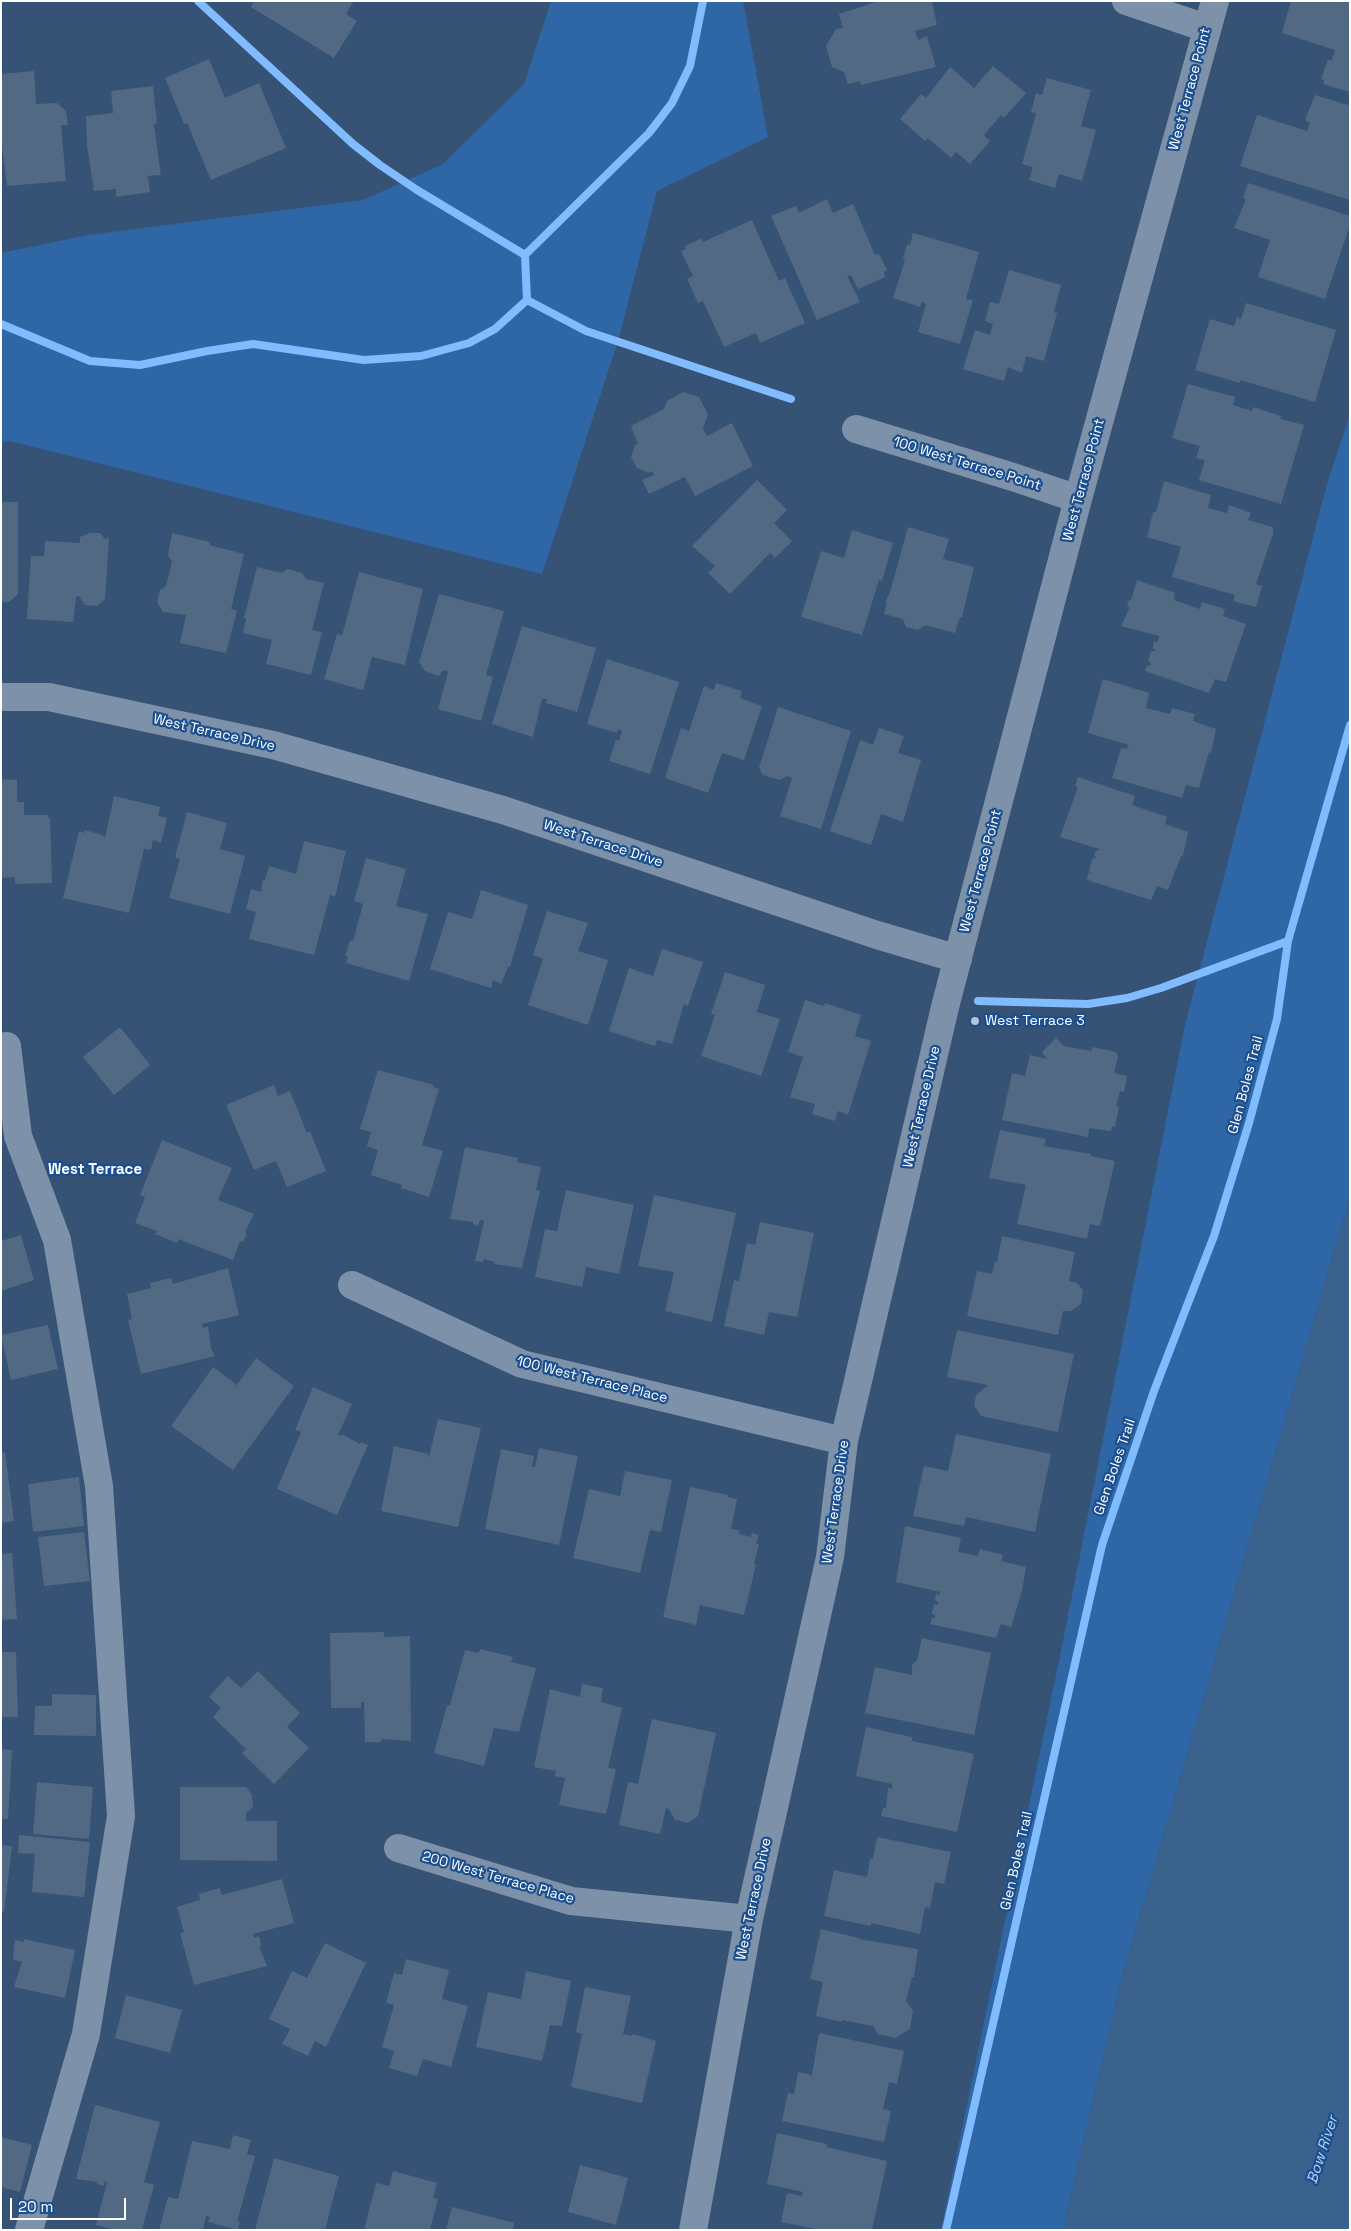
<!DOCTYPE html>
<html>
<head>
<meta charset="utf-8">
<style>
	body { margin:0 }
	#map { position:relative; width:1351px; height:2231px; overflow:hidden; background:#365274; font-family:"Space Grotesk",sans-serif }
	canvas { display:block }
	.frame { position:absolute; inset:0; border:2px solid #fff; pointer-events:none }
	.scale { position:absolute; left:10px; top:2198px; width:116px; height:22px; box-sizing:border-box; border:2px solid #fff; border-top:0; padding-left:6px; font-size:15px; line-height:18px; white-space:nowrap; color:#fff; -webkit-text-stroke:4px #1b4f8f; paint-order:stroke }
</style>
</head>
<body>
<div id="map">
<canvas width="1351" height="2231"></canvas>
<div class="frame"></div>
<div class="scale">20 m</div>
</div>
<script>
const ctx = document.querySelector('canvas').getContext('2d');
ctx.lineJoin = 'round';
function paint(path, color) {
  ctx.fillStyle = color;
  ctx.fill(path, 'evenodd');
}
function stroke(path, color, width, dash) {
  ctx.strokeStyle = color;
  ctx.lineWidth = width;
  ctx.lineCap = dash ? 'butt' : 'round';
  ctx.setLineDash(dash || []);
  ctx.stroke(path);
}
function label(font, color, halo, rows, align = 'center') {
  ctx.font = font + ' "Space Grotesk",sans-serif';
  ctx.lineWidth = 4.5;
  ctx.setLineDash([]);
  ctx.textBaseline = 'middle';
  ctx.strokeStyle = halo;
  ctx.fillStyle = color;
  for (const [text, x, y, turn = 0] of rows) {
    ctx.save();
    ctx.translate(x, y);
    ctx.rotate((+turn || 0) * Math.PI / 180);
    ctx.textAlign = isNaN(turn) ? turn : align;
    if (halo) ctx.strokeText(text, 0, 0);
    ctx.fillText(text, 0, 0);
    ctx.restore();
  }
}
paint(new Path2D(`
	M 551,1 L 743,1 L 768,137 L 657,191 L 618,341 L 542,574 L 10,441 L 1,443 L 1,253 L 88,235 L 363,200 L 443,164 L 524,84 Z
	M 1350,414 L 1350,1197 L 1121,1981 L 1063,2230 L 941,2230 L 1061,1651 L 1185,1025 L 1327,484 Z`), '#2f66a5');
paint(new Path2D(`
	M 1350,1197 L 1350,2230 L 1063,2230 L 1121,1981 Z`), '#3b618d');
paint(new Path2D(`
	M 254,1 L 354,1 L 346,14 L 357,21 L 334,58 L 251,7 Z
	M 879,1 L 932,1 L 937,25 L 915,31 L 918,40 L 927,36 L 936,67 L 861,85 L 860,81 L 848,84 L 844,72 L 832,67 L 826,46 L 836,29 L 843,28 L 839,14 Z
	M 1291,1 L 1350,1 L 1350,92 L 1323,84 L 1324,80 L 1321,79 L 1328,59 L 1331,61 L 1335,50 L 1282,33 Z
	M 209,59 L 225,98 L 259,83 L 286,148 L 211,180 L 187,123 L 184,124 L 165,78 Z
	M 993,66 L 1026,93 L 1004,118 L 1001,115 L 984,135 L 990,141 L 970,164 L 956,152 L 951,158 L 928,138 L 925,141 L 900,119 L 921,94 L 926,98 L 950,67 L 974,88 Z
	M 34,71 L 36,104 L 57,103 L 66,111 L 68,125 L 61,125 L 66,181 L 7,186 L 1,138 L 1,74 Z
	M 1047,78 L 1091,90 L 1081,126 L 1096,130 L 1082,181 L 1059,174 L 1055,188 L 1029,180 L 1033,167 L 1022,164 L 1036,113 L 1031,112 L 1036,93 L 1042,95 Z
	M 153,86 L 157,123 L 154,124 L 161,175 L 148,176 L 150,192 L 116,197 L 116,189 L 94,191 L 87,146 L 86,116 L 113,113 L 111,91 Z
	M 1315,95 L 1348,105 L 1350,102 L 1350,200 L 1240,166 L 1257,115 L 1307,131 L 1310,123 L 1306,121 L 1306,117 Z
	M 1248,183 L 1350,216 L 1350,225 L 1325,299 L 1258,277 L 1270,240 L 1234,228 L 1246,199 L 1243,198 Z
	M 827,199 L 833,213 L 853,204 L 875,255 L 879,254 L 887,270 L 884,272 L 885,277 L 858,289 L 851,275 L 847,276 L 860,302 L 817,320 L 771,216 L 796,206 L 799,213 Z
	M 752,220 L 779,281 L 785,278 L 805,323 L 760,343 L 756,333 L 724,347 L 703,301 L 698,303 L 687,279 L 693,276 L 681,251 L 686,249 L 685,246 L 702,238 L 703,242 Z
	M 913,233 L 979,252 L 966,299 L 973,300 L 960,344 L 918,332 L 926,304 L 922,302 L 920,307 L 893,298 L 905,260 L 903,259 L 907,244 L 910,245 Z
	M 1009,270 L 1061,285 L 1054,312 L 1057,313 L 1044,361 L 1026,356 L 1022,373 L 1008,367 L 1004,381 L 963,369 L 975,330 L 990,335 L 993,324 L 985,321 L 990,302 L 999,304 Z
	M 1246,303 L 1336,330 L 1315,402 L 1240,380 L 1240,383 L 1195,370 L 1210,319 L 1234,326 L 1237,317 L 1241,319 Z
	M 1188,384 L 1235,397 L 1233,405 L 1252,411 L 1253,407 L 1281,416 L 1280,419 L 1304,425 L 1281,504 L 1199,480 L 1205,460 L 1196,458 L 1200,446 L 1172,438 Z
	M 683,392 L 699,397 L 708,414 L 703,428 L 707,436 L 732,423 L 753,466 L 695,496 L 685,477 L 649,494 L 642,480 L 654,475 L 652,471 L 649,473 L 637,468 L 631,457 L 635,445 L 638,444 L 631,426 L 664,409 L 667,401 Z
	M 757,480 L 787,510 L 774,523 L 792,541 L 775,558 L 770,553 L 730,594 L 708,573 L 715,566 L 692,546 Z
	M 1164,481 L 1211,495 L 1208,508 L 1227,513 L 1229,505 L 1251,513 L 1248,520 L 1273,527 L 1273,534 L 1256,584 L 1262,586 L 1256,607 L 1233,601 L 1235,595 L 1172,577 L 1181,547 L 1147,537 L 1153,512 L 1156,512 Z
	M 1,502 L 18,502 L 18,594 L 9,602 L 1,602 Z
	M 908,527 L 949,539 L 943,559 L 974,567 L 962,617 L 960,617 L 955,633 L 925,625 L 918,630 L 906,627 L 903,619 L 884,614 L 887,603 L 885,603 L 890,592 Z
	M 852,530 L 893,543 L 882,581 L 879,580 L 862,635 L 801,617 L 821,551 L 844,558 Z
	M 90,533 L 100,533 L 105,539 L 109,538 L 105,599 L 97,606 L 85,605 L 79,596 L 76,597 L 73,622 L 27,619 L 31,556 L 44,556 L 45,541 L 80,543 L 80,537 Z
	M 172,533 L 210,542 L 209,545 L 244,554 L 231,609 L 237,611 L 226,653 L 180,643 L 186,615 L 163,612 L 157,602 L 160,590 L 166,586 L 172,562 L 168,555 Z
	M 257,567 L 282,573 L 287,569 L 302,573 L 306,579 L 324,583 L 312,630 L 322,632 L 311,675 L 266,664 L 272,640 L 243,633 L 246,619 L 244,618 Z
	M 359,572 L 423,589 L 405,665 L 372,657 L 363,690 L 324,679 L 337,634 L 342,636 Z
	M 1137,580 L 1175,593 L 1174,600 L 1200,609 L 1202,602 L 1225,609 L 1223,616 L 1246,624 L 1226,682 L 1215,679 L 1209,693 L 1145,671 L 1147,665 L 1150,666 L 1151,663 L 1148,661 L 1151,651 L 1156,651 L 1153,648 L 1154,641 L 1157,643 L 1159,636 L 1121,626 L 1130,607 L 1127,606 L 1129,600 L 1131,600 Z
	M 439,594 L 504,611 L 486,675 L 493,677 L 481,721 L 438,709 L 448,672 L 444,670 L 438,676 L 425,671 L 419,662 Z
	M 522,626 L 596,648 L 577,712 L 546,703 L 547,699 L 542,699 L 533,737 L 492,724 Z
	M 607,659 L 679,682 L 650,774 L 609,761 L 616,740 L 619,741 L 622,731 L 618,729 L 617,733 L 587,724 Z
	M 1103,679 L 1149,693 L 1146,708 L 1170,714 L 1172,708 L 1195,714 L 1193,721 L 1216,729 L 1211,753 L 1209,752 L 1199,788 L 1186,785 L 1182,798 L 1112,778 L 1121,748 L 1127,749 L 1129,745 L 1088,733 Z
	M 716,683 L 742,691 L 740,698 L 762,706 L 744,760 L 722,753 L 708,793 L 665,778 L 681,728 L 689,731 L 704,686 L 714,690 Z
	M 778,707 L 851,731 L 821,829 L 780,816 L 792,778 L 787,776 L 780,780 L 763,775 L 759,768 Z
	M 879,728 L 904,736 L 898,753 L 921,760 L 903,822 L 881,814 L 871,845 L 830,831 L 860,740 L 873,745 Z
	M 1078,777 L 1135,796 L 1132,805 L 1167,817 L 1165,824 L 1188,832 L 1183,856 L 1181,856 L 1168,890 L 1157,886 L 1151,900 L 1087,880 L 1088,872 L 1091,874 L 1089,870 L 1092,859 L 1097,857 L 1094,856 L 1096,850 L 1099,851 L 1099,849 L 1060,837 L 1078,787 L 1075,786 Z
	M 1,779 L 17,780 L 17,802 L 24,802 L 24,815 L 49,815 L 48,818 L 50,818 L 52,883 L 15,884 L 15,877 L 1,878 Z
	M 114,796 L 160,807 L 158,816 L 167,818 L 161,843 L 153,840 L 151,850 L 144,849 L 129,913 L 63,898 L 79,831 L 84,833 L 85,830 L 102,835 L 105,838 Z
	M 187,812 L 227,823 L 220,849 L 245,856 L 230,914 L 169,898 L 180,859 L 175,857 Z
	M 304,841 L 346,851 L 335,897 L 330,895 L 314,955 L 249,939 L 256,912 L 246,909 L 251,889 L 261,892 L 263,879 L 265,880 L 269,866 L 296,874 Z
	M 366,858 L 406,869 L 396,906 L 428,914 L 409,981 L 346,963 L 348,956 L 345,956 L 350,940 L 353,941 L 363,904 L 354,901 Z
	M 481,890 L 528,905 L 510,967 L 508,967 L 501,984 L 493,980 L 491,988 L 430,969 L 448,912 L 472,919 Z
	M 547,911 L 588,923 L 578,951 L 608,960 L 588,1025 L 528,1005 L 543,959 L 533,955 Z
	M 662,949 L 703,962 L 688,1006 L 684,1004 L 672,1044 L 657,1040 L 655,1046 L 609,1031 L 629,968 L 653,976 Z
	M 725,972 L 765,985 L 757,1012 L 780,1019 L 761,1076 L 701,1056 L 715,1015 L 711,1014 Z
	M 805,1000 L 824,1006 L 825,1003 L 861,1015 L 855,1036 L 871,1041 L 848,1115 L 838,1111 L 835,1121 L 812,1114 L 815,1104 L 790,1097 L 803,1057 L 788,1052 Z
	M 120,1027 L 150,1065 L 114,1095 L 83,1057 Z
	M 1056,1038 L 1064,1046 L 1091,1051 L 1092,1047 L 1116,1052 L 1118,1056 L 1114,1073 L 1127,1076 L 1124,1092 L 1120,1091 L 1116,1106 L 1119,1107 L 1115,1127 L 1112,1126 L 1111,1131 L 1089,1128 L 1088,1137 L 1002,1120 L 1012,1073 L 1025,1076 L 1030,1055 L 1047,1059 L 1042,1052 Z
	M 378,1070 L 434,1085 L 433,1087 L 439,1089 L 422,1145 L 443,1151 L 429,1197 L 401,1188 L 402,1185 L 371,1175 L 378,1150 L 367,1146 L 371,1132 L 360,1129 Z
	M 274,1085 L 278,1096 L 290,1091 L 307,1133 L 310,1131 L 326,1171 L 287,1187 L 276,1161 L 254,1170 L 226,1105 Z
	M 1000,1130 L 1046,1139 L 1044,1146 L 1091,1154 L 1090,1156 L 1115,1161 L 1100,1226 L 1090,1224 L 1087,1239 L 1017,1224 L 1026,1185 L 989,1178 Z
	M 162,1140 L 232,1168 L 218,1200 L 254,1214 L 245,1232 L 247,1234 L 243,1242 L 240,1241 L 233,1260 L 178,1239 L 177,1243 L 155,1234 L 157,1231 L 135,1223 L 145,1197 L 140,1195 Z
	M 465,1147 L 518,1158 L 517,1162 L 541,1167 L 536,1190 L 540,1191 L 522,1268 L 494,1264 L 495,1262 L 484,1259 L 483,1262 L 475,1261 L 484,1221 L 480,1220 L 478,1226 L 473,1224 L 473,1222 L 450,1219 Z
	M 566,1190 L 634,1205 L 619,1274 L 586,1267 L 582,1287 L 535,1277 L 545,1229 L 557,1231 Z
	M 654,1195 L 736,1213 L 712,1322 L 665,1311 L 674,1272 L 638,1266 Z
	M 760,1222 L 814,1233 L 797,1317 L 769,1312 L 764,1335 L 724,1326 L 734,1280 L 739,1281 L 747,1243 L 755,1245 Z
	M 21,1235 L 34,1280 L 1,1291 L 1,1241 Z
	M 1002,1236 L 1075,1252 L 1069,1281 L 1077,1283 L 1083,1290 L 1081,1304 L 1071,1311 L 1063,1311 L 1058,1335 L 967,1316 L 977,1271 L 992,1274 L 995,1261 L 997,1262 Z
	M 228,1268 L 239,1315 L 202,1324 L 203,1328 L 208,1326 L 211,1348 L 215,1356 L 141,1374 L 128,1320 L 132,1319 L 127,1294 L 151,1288 L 150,1283 L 171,1278 L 173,1284 Z
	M 48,1325 L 58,1369 L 11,1380 L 1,1335 Z
	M 957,1330 L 1074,1354 L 1058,1432 L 981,1416 L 974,1406 L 976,1395 L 988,1385 L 947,1377 Z
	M 256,1358 L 294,1386 L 233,1470 L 171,1426 L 213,1367 L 236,1384 L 233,1390 Z
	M 313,1387 L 352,1404 L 338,1435 L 341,1436 L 342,1434 L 360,1444 L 361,1442 L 368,1445 L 337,1515 L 277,1489 L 301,1432 L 295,1430 Z
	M 438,1419 L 481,1428 L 458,1527 L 381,1511 L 394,1446 L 428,1454 L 428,1457 L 429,1457 Z
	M 956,1434 L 1051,1454 L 1035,1532 L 966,1517 L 964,1526 L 913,1516 L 924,1466 L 948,1471 Z
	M 539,1448 L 578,1456 L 559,1545 L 485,1529 L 501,1449 L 534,1456 L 532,1467 L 535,1467 Z
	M 5,1452 L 14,1521 L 1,1523 L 1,1453 Z
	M 625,1471 L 672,1480 L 661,1532 L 650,1530 L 640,1573 L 573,1558 L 589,1489 L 620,1496 Z
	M 79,1477 L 84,1526 L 33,1532 L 28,1484 Z
	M 690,1487 L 728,1495 L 728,1497 L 737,1499 L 731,1529 L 739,1530 L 739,1534 L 751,1537 L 752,1533 L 759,1535 L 756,1544 L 759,1544 L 754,1564 L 756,1564 L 744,1615 L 700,1605 L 696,1625 L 663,1617 Z
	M 905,1526 L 961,1538 L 958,1552 L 978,1556 L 980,1549 L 1003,1555 L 1001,1561 L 1026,1567 L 1022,1591 L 1011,1627 L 1001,1624 L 996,1638 L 930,1624 L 932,1618 L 935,1618 L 935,1615 L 932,1614 L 934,1604 L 938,1605 L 938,1602 L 935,1600 L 936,1594 L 939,1595 L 940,1592 L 896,1582 Z
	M 84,1532 L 90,1581 L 44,1586 L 38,1537 Z
	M 12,1553 L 17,1619 L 1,1620 L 1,1554 Z
	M 384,1632 L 384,1637 L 410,1636 L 411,1741 L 381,1739 L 381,1742 L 365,1742 L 364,1702 L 361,1702 L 361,1708 L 331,1708 L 330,1633 Z
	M 922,1638 L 991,1653 L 974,1735 L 865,1713 L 875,1667 L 912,1675 L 912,1665 L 917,1660 Z
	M 480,1649 L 513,1657 L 511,1662 L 536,1668 L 519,1732 L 494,1728 L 484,1766 L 434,1753 L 447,1705 L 450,1705 L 465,1650 L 479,1653 Z
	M 1,1652 L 16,1652 L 18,1717 L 1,1717 Z
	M 258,1671 L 300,1713 L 287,1727 L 309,1748 L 274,1784 L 242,1753 L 246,1749 L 213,1717 L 221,1708 L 209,1697 L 228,1676 L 241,1688 Z
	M 582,1684 L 603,1688 L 601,1702 L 622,1708 L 608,1768 L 616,1769 L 606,1814 L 559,1805 L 565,1778 L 555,1776 L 556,1771 L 534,1767 L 550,1689 L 580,1697 Z
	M 52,1694 L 96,1695 L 96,1736 L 34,1735 L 35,1706 L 52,1706 Z
	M 652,1719 L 716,1733 L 698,1816 L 688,1823 L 675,1820 L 669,1809 L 666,1808 L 660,1834 L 619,1825 L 628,1782 L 638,1784 Z
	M 866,1727 L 912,1737 L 912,1741 L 974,1754 L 957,1832 L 881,1816 L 883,1808 L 886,1808 L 888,1787 L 892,1789 L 892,1784 L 856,1776 Z
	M 1,1749 L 12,1750 L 8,1819 L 1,1819 Z
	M 37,1782 L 93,1787 L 89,1839 L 33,1834 Z
	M 180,1787 L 246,1787 L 252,1795 L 253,1808 L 246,1813 L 246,1821 L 277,1821 L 277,1861 L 180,1860 Z
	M 19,1835 L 90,1842 L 84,1897 L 32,1892 L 35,1854 L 18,1853 Z
	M 877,1837 L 951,1852 L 944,1884 L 935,1882 L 930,1908 L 925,1907 L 920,1934 L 871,1923 L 871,1926 L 824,1916 L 834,1870 L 867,1877 L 870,1859 L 873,1859 Z
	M 1,1845 L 12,1846 L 4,1912 L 1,1911 Z
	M 282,1879 L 294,1923 L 253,1934 L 254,1938 L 259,1936 L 261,1946 L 259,1946 L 267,1966 L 194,1985 L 180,1933 L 184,1932 L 177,1907 L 200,1900 L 199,1894 L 220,1888 L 222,1895 Z
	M 821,1929 L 859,1938 L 859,1939 L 918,1949 L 914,1977 L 912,1977 L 906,2001 L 913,2011 L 910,2029 L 895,2038 L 878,2034 L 873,2026 L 842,2020 L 842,2022 L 816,2016 L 823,1982 L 810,1979 Z
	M 24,1939 L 75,1950 L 65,1998 L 14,1987 L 22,1962 L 13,1960 L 15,1940 L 24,1942 Z
	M 325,1943 L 366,1963 L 326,2047 L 315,2041 L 308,2056 L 282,2044 L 290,2029 L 269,2019 L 292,1971 L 307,1978 Z
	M 406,1959 L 449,1970 L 442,1999 L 468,2006 L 451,2067 L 423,2059 L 417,2076 L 389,2068 L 394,2051 L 382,2047 L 394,2005 L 386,2003 L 394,1973 L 402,1975 Z
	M 526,1971 L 571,1981 L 562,2026 L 550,2025 L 542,2061 L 476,2047 L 488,1992 L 521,1999 Z
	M 585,1987 L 631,1996 L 623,2034 L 632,2036 L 633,2034 L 656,2041 L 642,2103 L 571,2087 L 582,2034 L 576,2032 Z
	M 126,1995 L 182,2010 L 170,2053 L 115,2038 Z
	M 819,2033 L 904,2051 L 897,2084 L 889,2082 L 883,2109 L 891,2111 L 884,2142 L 782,2121 L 788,2093 L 794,2094 L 798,2072 L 812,2075 Z
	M 95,2105 L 160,2122 L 144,2182 L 154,2185 L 142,2230 L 116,2230 L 96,2225 L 107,2182 L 105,2181 L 104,2186 L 97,2184 L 97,2182 L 76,2179 Z
	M 777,2133 L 827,2144 L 826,2147 L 887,2161 L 872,2230 L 821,2230 L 781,2222 L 787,2193 L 802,2196 L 803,2192 L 767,2184 Z
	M 233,2135 L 251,2140 L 247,2154 L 255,2156 L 237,2222 L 240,2222 L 238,2230 L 208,2222 L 210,2217 L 206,2216 L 203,2230 L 159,2230 L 168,2197 L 178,2199 L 192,2141 L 230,2149 Z
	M 1,2137 L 32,2145 L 20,2192 L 1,2187 Z
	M 274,2158 L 339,2176 L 325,2230 L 255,2230 Z
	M 580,2165 L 628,2178 L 616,2225 L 568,2212 Z
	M 393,2171 L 437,2183 L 433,2198 L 438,2199 L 430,2230 L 364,2230 L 376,2183 L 389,2186 Z
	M 452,2207 L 514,2223 L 513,2230 L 446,2230 Z`), '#526984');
stroke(new Path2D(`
	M 1126,1 L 1206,28
	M 856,429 L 1013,477 L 1078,499
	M 1,697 L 49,697 L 273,745 L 503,810 L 877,935 L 958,959
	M 7,1046 L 18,1136 L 57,1240 L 99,1486 L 121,1816 L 86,2034 L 29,2230
	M 352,1285 L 522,1364 L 844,1441
	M 398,1848 L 571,1901 L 749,1919
	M 693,2230 L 749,1919 L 830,1557 L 844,1441 L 945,1007 L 1078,499 L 1215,1`), '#7d92a8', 28);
stroke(new Path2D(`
	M 198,1 L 353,144 L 380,165 L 417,190 L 525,255
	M 703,1 L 690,66 L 672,103 L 649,133 L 525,255 L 527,300 L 586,331 L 791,399
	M 1,324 L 90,361 L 140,365 L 207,351 L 253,344 L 364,360 L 421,356 L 469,343 L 495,329 L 527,300
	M 978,1001 L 1088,1004 L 1127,998 L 1161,988 L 1288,941
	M 946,2230 L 1102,1545 L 1154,1391 L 1214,1236 L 1249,1123 L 1277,1019 L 1288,941 L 1350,725`), '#80bcff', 8);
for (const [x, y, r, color] of [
	[975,1021,5,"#b9c2ce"]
]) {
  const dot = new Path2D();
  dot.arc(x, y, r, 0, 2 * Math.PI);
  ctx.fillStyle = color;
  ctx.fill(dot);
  stroke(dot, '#1b4f8f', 2);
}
label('14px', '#fff', '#1b4f8f', [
	["West Terrace Point",1190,89,-75],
	["100 West Terrace Point",967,464,17],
	["West Terrace Point",1084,480,-75],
	["West Terrace Drive",214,733,13],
	["West Terrace Drive",603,844,18],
	["West Terrace Point",981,871,-75],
	["Glen Boles Trail",1246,1085,-75],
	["West Terrace Drive",922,1107,-77],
	["100 West Terrace Place",592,1380,14],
	["Glen Boles Trail",1115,1467,-71],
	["West Terrace Drive",836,1502,-82],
	["Glen Boles Trail",1017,1861,-77],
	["200 West Terrace Place",498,1878,16],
	["West Terrace Drive",754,1899,-78]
]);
label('14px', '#fff', '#1b4f8f', [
	["West Terrace 3",985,1021]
], 'left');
label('bold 15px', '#fff', '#1b4f8f', [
	["West Terrace",95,1170]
]);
label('italic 15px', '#b5d3f5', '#1b4f8f', [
	["Bow River",1323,2150,-72]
]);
</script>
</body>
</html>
